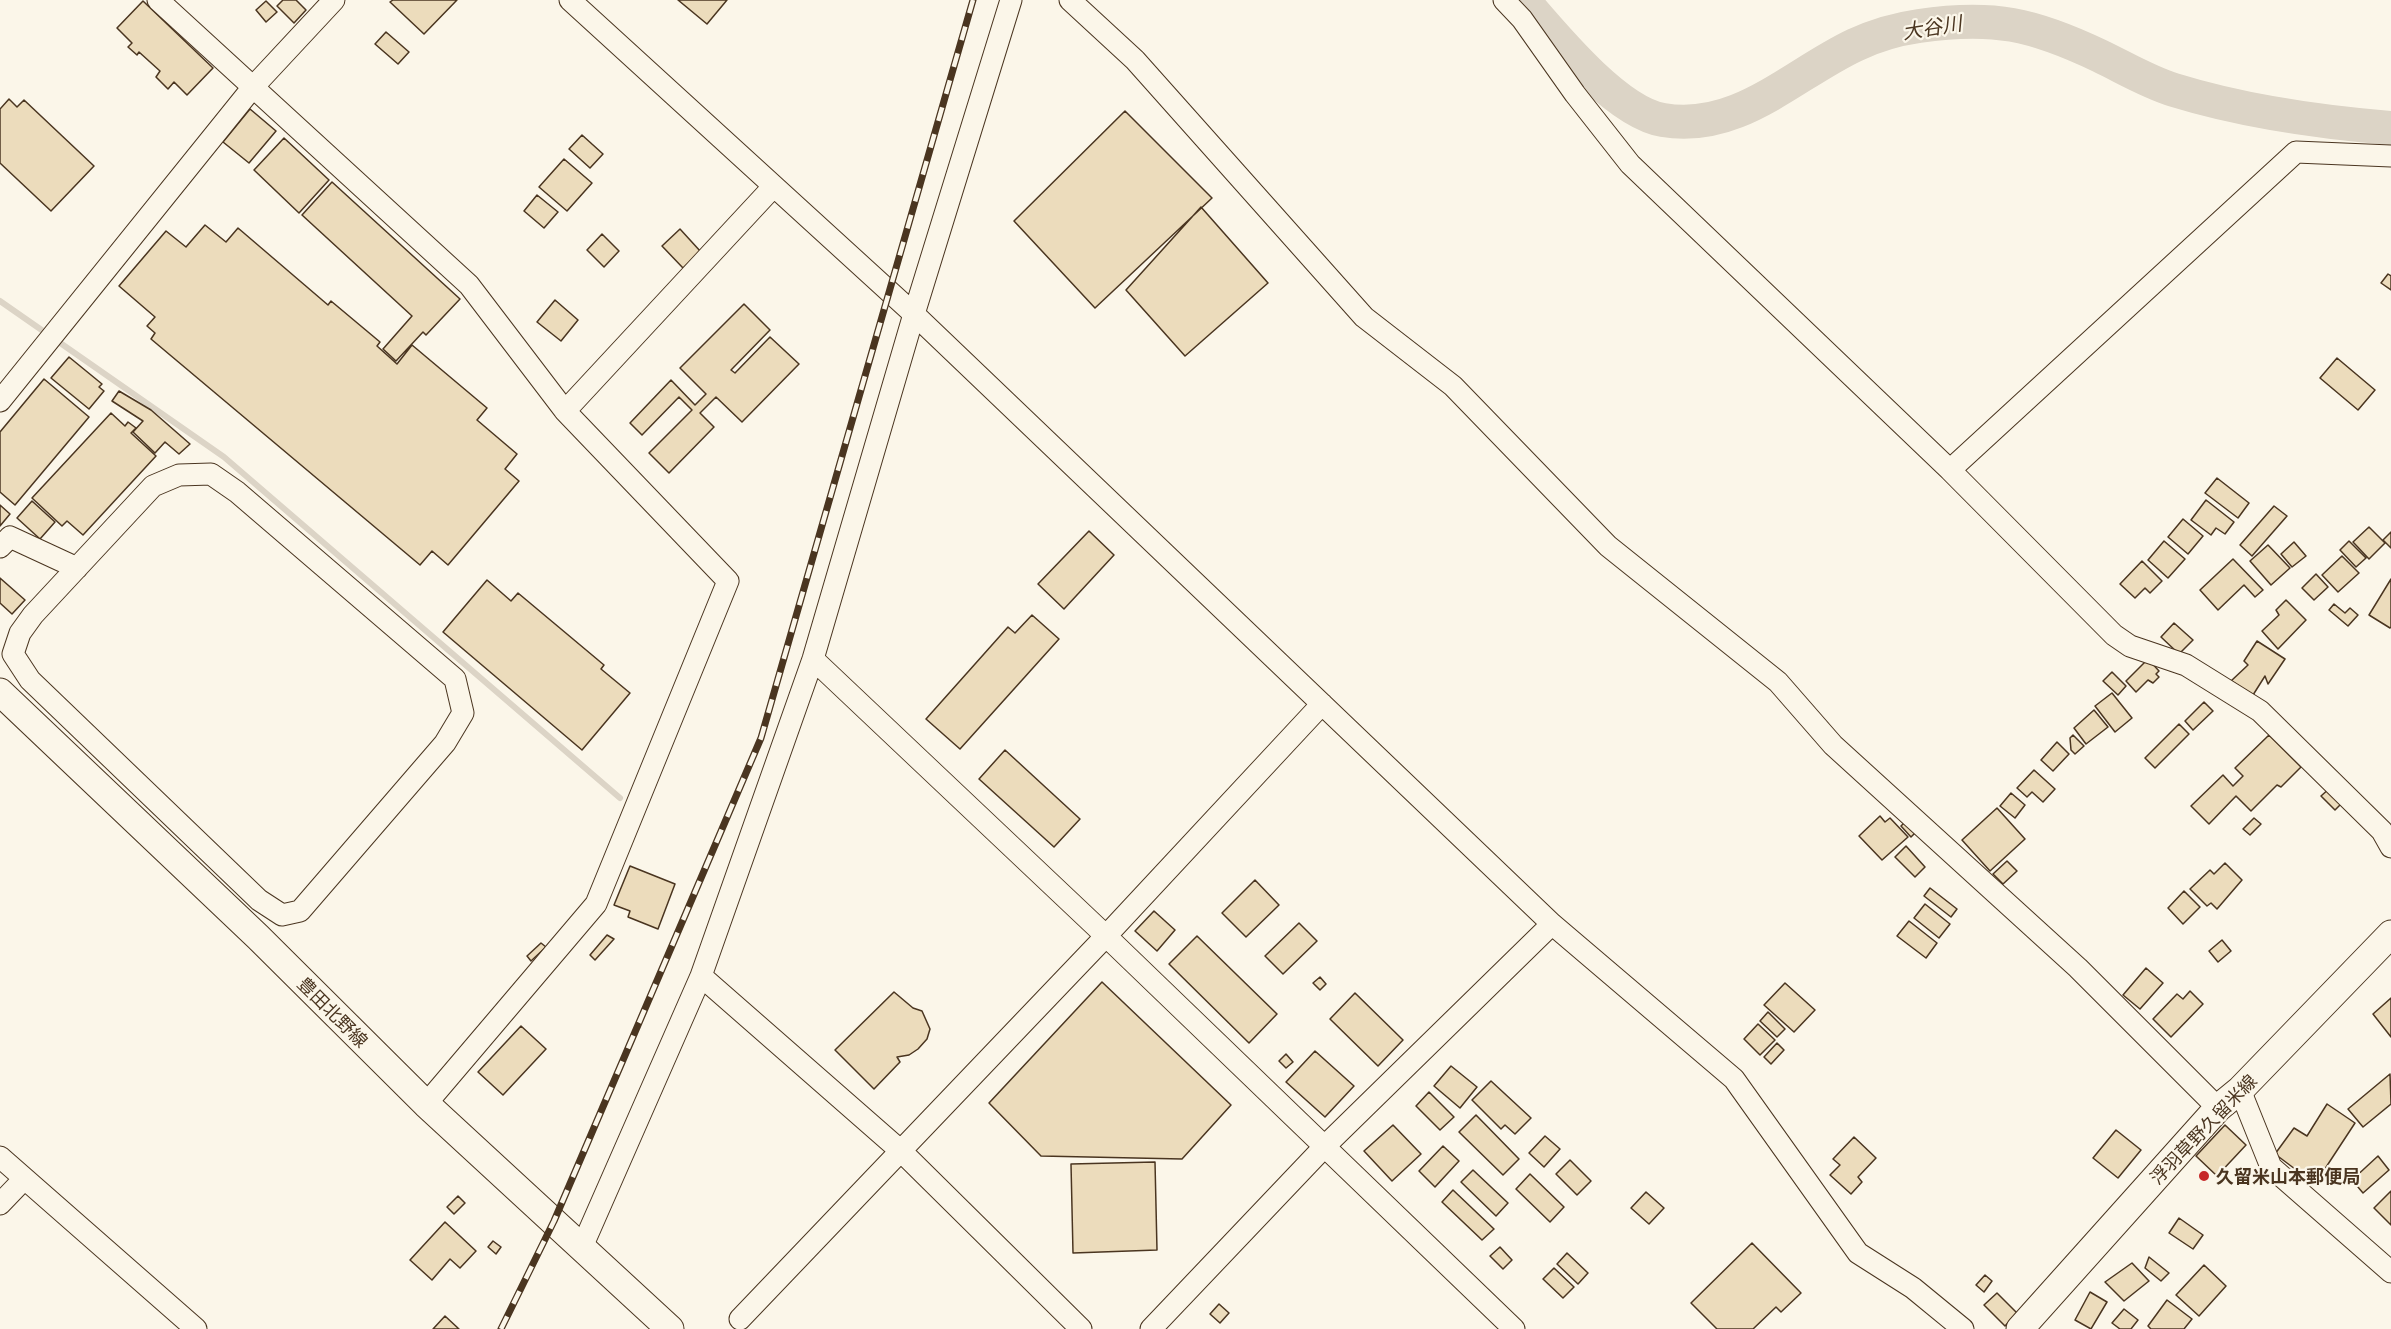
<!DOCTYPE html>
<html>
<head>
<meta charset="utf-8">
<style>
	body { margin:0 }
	canvas { display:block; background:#fbf6e9 }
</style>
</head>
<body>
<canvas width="2391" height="1329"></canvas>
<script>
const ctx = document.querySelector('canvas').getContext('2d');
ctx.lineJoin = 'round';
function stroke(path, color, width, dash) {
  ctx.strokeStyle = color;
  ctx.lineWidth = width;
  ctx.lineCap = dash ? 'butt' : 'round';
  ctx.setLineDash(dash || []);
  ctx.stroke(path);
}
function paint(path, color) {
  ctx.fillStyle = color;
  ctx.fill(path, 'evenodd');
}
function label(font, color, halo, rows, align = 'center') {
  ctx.font = font + ' Georgia,"Noto Sans JP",serif';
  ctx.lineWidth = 4.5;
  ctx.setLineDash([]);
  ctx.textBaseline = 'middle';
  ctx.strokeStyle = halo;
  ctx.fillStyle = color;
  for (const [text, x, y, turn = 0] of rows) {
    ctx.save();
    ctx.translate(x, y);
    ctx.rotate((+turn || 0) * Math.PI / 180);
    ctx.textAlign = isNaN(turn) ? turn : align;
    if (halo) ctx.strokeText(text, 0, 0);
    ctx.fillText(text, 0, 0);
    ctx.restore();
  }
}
stroke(new Path2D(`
	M 0,301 L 224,457 L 620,798`), '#dcd4c6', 6);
stroke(new Path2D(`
	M 1523,0 C 1554,36 1616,112 1663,120 C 1738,133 1793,74 1855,45 C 1874,36 1898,29 1919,26 C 1993,15 2033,24 2100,56 C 2125,68 2148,82 2174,90 C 2245,112 2318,122 2391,128`), '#dcd4c6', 34);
const building = new Path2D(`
	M 283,0 L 296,0 L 306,10 L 294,23 L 277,6 Z
	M 393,0 L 457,0 L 424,34 L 390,2 Z
	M 678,0 L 727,0 L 707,24 Z
	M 143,1 L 213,68 L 187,95 L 174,82 L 168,89 L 156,77 L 160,71 L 139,52 L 137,55 L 128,47 L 132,43 L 117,28 Z
	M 266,1 L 277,12 L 266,22 L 256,10 Z
	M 386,32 L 409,52 L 398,64 L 375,44 Z
	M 9,99 L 17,107 L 24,100 L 94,166 L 51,211 L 0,163 L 0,109 Z
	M 250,109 L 276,131 L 249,163 L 223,142 Z
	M 1125,111 L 1212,198 L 1095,308 L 1014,221 Z
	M 582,135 L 603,154 L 590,168 L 569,149 Z
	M 284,138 L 329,180 L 299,213 L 254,170 Z
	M 564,159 L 592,183 L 567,211 L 539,187 Z
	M 332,182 L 460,299 L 426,335 L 423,332 L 396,361 L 383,349 L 412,316 L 302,215 Z
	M 537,195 L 558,212 L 544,228 L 524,211 Z
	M 1201,207 L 1268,283 L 1185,356 L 1126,290 Z
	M 205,225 L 226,242 L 238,228 L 328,305 L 331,301 L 380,342 L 377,346 L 397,364 L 412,345 L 487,408 L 477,420 L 517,454 L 505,469 L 519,481 L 448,565 L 432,551 L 420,565 L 151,339 L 155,333 L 147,326 L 155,317 L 119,286 L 166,231 L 186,247 Z
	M 680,229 L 701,252 L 683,268 L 662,246 Z
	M 602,234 L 619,251 L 604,267 L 587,250 Z
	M 2388,274 L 2391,276 L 2391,290 L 2381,283 Z
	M 555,300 L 578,320 L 561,341 L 537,322 Z
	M 744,304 L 770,330 L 731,370 L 735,373 L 770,337 L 799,364 L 742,422 L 716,397 L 700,413 L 714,427 L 669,473 L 649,453 L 692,410 L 679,397 L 642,435 L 630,423 L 671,380 L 695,405 L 706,394 L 680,368 Z
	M 69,357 L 102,384 L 99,387 L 104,391 L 89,409 L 51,378 Z
	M 2337,358 L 2375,390 L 2358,410 L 2320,378 Z
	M 44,379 L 89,417 L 15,505 L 0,492 L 0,432 Z
	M 119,391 L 151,410 L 190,444 L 179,454 L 165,442 L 155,453 L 133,432 L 143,421 L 112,401 Z
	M 111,413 L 125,426 L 128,422 L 136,428 L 131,433 L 156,456 L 83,535 L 67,521 L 62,526 L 32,498 Z
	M 2217,478 L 2249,503 L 2238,518 L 2205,493 Z
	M 2206,500 L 2234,522 L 2225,534 L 2216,528 L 2211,535 L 2191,520 Z
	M 32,501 L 55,522 L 40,539 L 17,518 Z
	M 0,505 L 10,514 L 0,526 Z
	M 2274,506 L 2287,516 L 2252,556 L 2240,545 Z
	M 2183,519 L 2203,536 L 2188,554 L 2168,537 Z
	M 2369,527 L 2385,543 L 2369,559 L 2353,542 Z
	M 1089,531 L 1114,555 L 1064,609 L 1038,584 Z
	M 2391,532 L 2391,548 L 2383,540 Z
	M 2164,541 L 2185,559 L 2168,578 L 2148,560 Z
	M 2349,541 L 2366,558 L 2356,567 L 2340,550 Z
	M 2294,542 L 2306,556 L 2292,567 L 2281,554 Z
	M 2268,545 L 2290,568 L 2271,585 L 2250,561 Z
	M 2342,556 L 2359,573 L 2338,592 L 2322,575 Z
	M 2233,559 L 2263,590 L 2255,597 L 2244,585 L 2218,610 L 2200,590 Z
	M 2142,561 L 2162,581 L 2150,593 L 2145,588 L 2135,598 L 2120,584 Z
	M 2316,574 L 2328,587 L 2314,600 L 2302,588 Z
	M 0,578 L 25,600 L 12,614 L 0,603 Z
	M 2391,579 L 2391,627 L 2390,628 L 2369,615 Z
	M 487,580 L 511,601 L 518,593 L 604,665 L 601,669 L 630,693 L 582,750 L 443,632 Z
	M 2286,600 L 2306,620 L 2278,649 L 2262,631 L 2279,615 L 2276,610 Z
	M 2334,604 L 2345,613 L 2350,608 L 2358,615 L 2348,626 L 2329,610 Z
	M 1032,615 L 1059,639 L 960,749 L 926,719 L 1008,627 L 1015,633 Z
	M 2174,623 L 2193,640 L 2179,654 L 2161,637 Z
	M 2257,641 L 2285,659 L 2268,684 L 2265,676 L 2253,695 L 2231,681 L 2248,665 L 2244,661 Z
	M 2148,659 L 2159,671 L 2156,674 L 2159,677 L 2153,683 L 2148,680 L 2136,692 L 2126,681 Z
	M 2112,672 L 2126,686 L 2118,695 L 2103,681 Z
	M 2112,693 L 2132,718 L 2115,732 L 2095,706 Z
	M 2204,702 L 2213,711 L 2193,730 L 2185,721 Z
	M 2094,710 L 2108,727 L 2086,744 L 2074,728 Z
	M 2179,724 L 2189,734 L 2155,768 L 2145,758 Z
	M 2073,735 L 2084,746 L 2075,754 L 2071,750 L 2070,738 Z
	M 2269,735 L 2301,767 L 2281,787 L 2277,785 L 2251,811 L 2236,796 L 2209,824 L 2191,806 L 2223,775 L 2233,786 L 2243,776 L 2235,768 Z
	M 2057,742 L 2069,754 L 2053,771 L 2041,760 Z
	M 1005,750 L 1080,819 L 1054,847 L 979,779 Z
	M 2034,770 L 2055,789 L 2043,802 L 2032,792 L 2027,797 L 2017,788 Z
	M 2330,788 L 2343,802 L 2335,810 L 2321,796 Z
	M 2011,793 L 2025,805 L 2015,818 L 2000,806 Z
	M 1997,808 L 2025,839 L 1990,871 L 1962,840 Z
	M 1880,816 L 1885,822 L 1890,818 L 1908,837 L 1882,860 L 1859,836 Z
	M 2254,818 L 2261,824 L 2250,835 L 2243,829 Z
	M 1907,820 L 1917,831 L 1911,837 L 1901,826 Z
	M 1906,846 L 1925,867 L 1915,877 L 1895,857 Z
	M 2007,861 L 2017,871 L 2003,884 L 1993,874 Z
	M 2225,863 L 2242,880 L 2217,909 L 2211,903 L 2207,906 L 2190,889 L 2210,870 L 2214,874 Z
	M 630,866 L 675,884 L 658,929 L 628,917 L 630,911 L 614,905 Z
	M 1255,880 L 1279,905 L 1246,937 L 1222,913 Z
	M 1930,888 L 1957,909 L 1951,917 L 1924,896 Z
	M 2184,891 L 2200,907 L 2183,924 L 2168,908 Z
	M 1925,904 L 1950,924 L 1939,938 L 1914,918 Z
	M 1154,911 L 1175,930 L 1157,951 L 1135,931 Z
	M 1909,921 L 1937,943 L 1926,958 L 1897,936 Z
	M 1299,923 L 1317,941 L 1283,974 L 1265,956 Z
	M 607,935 L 614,939 L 595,960 L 590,955 Z
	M 1197,936 L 1277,1014 L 1249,1043 L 1169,964 Z
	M 2222,940 L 2231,951 L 2218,962 L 2209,951 Z
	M 541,943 L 546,947 L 531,961 L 527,956 Z
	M 2146,968 L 2163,983 L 2140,1009 L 2123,995 Z
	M 1320,977 L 1326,984 L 1320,990 L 1313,983 Z
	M 1102,982 L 1231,1105 L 1182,1159 L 1041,1156 L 989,1103 Z
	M 1785,983 L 1815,1010 L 1794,1032 L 1764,1005 Z
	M 2190,991 L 2203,1004 L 2171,1037 L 2153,1019 L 2177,994 L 2183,999 Z
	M 894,992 L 913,1008 L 922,1011 L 930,1029 L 927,1039 L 918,1049 L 909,1055 L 897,1057 L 900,1062 L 874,1089 L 835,1050 Z
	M 1355,993 L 1403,1040 L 1378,1066 L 1330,1019 Z
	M 2391,998 L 2391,1037 L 2373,1014 Z
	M 1768,1012 L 1785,1029 L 1777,1037 L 1760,1021 Z
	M 1758,1024 L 1775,1040 L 1760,1055 L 1744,1039 Z
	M 521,1026 L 546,1049 L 503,1095 L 478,1072 Z
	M 1777,1043 L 1784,1050 L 1771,1064 L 1764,1057 Z
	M 1315,1051 L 1354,1086 L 1325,1117 L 1286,1082 Z
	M 1286,1054 L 1293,1062 L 1286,1068 L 1279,1061 Z
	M 1451,1066 L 1477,1087 L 1460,1108 L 1434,1086 Z
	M 2390,1074 L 2391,1104 L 2363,1127 L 2348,1109 Z
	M 1491,1081 L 1531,1118 L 1515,1134 L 1505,1125 L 1501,1129 L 1472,1100 Z
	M 1429,1092 L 1454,1117 L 1440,1130 L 1416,1106 Z
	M 2327,1104 L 2355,1123 L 2315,1184 L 2275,1154 L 2294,1128 L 2307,1136 Z
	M 1476,1115 L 1519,1159 L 1503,1175 L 1459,1132 Z
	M 1393,1125 L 1421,1154 L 1392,1181 L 1364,1151 Z
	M 2225,1125 L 2246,1145 L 2217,1176 L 2196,1156 Z
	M 2116,1130 L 2141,1150 L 2118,1178 L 2093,1158 Z
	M 1545,1136 L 1560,1149 L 1544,1167 L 1529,1153 Z
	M 1854,1137 L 1876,1158 L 1858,1177 L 1862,1182 L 1851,1194 L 1830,1175 L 1840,1165 L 1833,1159 Z
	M 1443,1146 L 1459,1161 L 1435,1187 L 1419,1171 Z
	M 2378,1156 L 2389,1170 L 2363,1193 L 2352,1180 Z
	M 1570,1160 L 1591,1181 L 1577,1195 L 1556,1174 Z
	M 1155,1162 L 1157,1250 L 1073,1253 L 1071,1164 Z
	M 1473,1170 L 1508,1203 L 1496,1216 L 1461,1182 Z
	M 1530,1174 L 1564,1207 L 1550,1222 L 1516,1189 Z
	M 1453,1190 L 1494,1229 L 1482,1240 L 1442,1202 Z
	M 2391,1191 L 2391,1225 L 2374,1208 Z
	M 1646,1192 L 1664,1208 L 1649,1224 L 1631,1208 Z
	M 458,1196 L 465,1203 L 454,1214 L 447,1207 Z
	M 2179,1218 L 2203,1235 L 2193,1249 L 2169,1233 Z
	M 445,1222 L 476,1251 L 460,1268 L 450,1259 L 432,1280 L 410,1260 Z
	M 493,1241 L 501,1247 L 496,1254 L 488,1247 Z
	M 1752,1243 L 1801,1293 L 1781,1312 L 1776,1307 L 1753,1329 L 1717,1329 L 1691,1303 Z
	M 1500,1247 L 1512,1260 L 1503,1269 L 1490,1256 Z
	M 1567,1253 L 1588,1273 L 1578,1284 L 1557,1264 Z
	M 2149,1257 L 2169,1273 L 2161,1281 L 2145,1268 Z
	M 2132,1263 L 2149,1281 L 2124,1301 L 2105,1282 Z
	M 2204,1265 L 2226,1286 L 2199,1316 L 2176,1295 Z
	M 1554,1268 L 1574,1287 L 1563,1298 L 1543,1279 Z
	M 1985,1275 L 1992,1281 L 1984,1292 L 1976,1285 Z
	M 2090,1292 L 2107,1302 L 2091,1329 L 2075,1320 Z
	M 1997,1293 L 2017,1313 L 2005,1326 L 1984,1305 Z
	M 2167,1300 L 2192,1319 L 2184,1329 L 2151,1329 L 2148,1326 Z
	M 1219,1304 L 1229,1313 L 1220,1323 L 1210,1314 Z
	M 2124,1309 L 2138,1320 L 2131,1329 L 2120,1329 L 2112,1323 Z
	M 445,1316 L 459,1329 L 433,1329 Z`);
paint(building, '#ecdcbc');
stroke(building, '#4a3520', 1.5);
const minor = new Path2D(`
	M 158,0 L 469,285 L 565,411 L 728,581 L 596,904 L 426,1104
	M 570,0 L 914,314 L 1552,924 L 1734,1079 L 1858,1253 L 1913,1288 L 1963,1329
	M 1070,0 L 1135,60 L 1364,317 L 1453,386 L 1608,546 L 1778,682 L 1833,745 L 2078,968 L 2218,1108
	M 1504,0 L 1522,19 L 1575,94 L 1630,164 L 1950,470 L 2114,635 L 2130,646 L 2186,665 L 2260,711 L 2382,831 L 2391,847
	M 0,401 L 253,87 L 334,0
	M 565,411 L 773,187
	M 1950,470 L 2296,152 L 2391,156
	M 211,474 L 237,492 L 455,679 L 463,713 L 445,743 L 300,911 L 282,915 L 259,900 L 30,680 L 13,654 L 20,633 L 33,615 L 153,486 L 179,475 Z
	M 0,547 L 10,537 L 77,568
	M 813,659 L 1106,936 L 1514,1329
	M 701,976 L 902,1152 L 1081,1329
	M 2240,1090 L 2271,1167 L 2391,1272
	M 0,1157 L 196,1329
	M 0,1204 L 24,1179
	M 582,1247 L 701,976 L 813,659 L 914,314 L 1011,0
	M 740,1319 L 1106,936 L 1322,704
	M 1151,1329 L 1325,1146 L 1552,924`);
const major = new Path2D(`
	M 0,692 L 258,937 L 426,1104 L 670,1329
	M 2020,1329 L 2218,1108 L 2240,1090 L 2391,934`);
stroke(minor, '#4a3520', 23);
stroke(major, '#4a3520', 29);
stroke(minor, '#fbf6e9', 21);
stroke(major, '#fbf6e9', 27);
const rail = new Path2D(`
	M 501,1329 L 554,1221 L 761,738 L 973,0`);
stroke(rail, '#4a3520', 7);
stroke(rail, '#fbf6e9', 4.5, [14]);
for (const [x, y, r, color] of [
	[2204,1176,6,"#c62828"]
]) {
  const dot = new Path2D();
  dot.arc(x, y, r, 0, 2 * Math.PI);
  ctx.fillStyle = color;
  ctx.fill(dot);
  stroke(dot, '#fbf6e9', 2);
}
label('18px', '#4a3520', '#fbf6e9', [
	["豊田北野線",333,1012,45],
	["浮羽草野久留米線",2203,1129,-46]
]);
label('bold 18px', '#4a3520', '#fbf6e9', [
	["久留米山本郵便局",2216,1176]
], 'left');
label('italic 20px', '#4a3520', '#fbf6e9', [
	["大谷川",1932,27,-9]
]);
</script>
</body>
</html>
